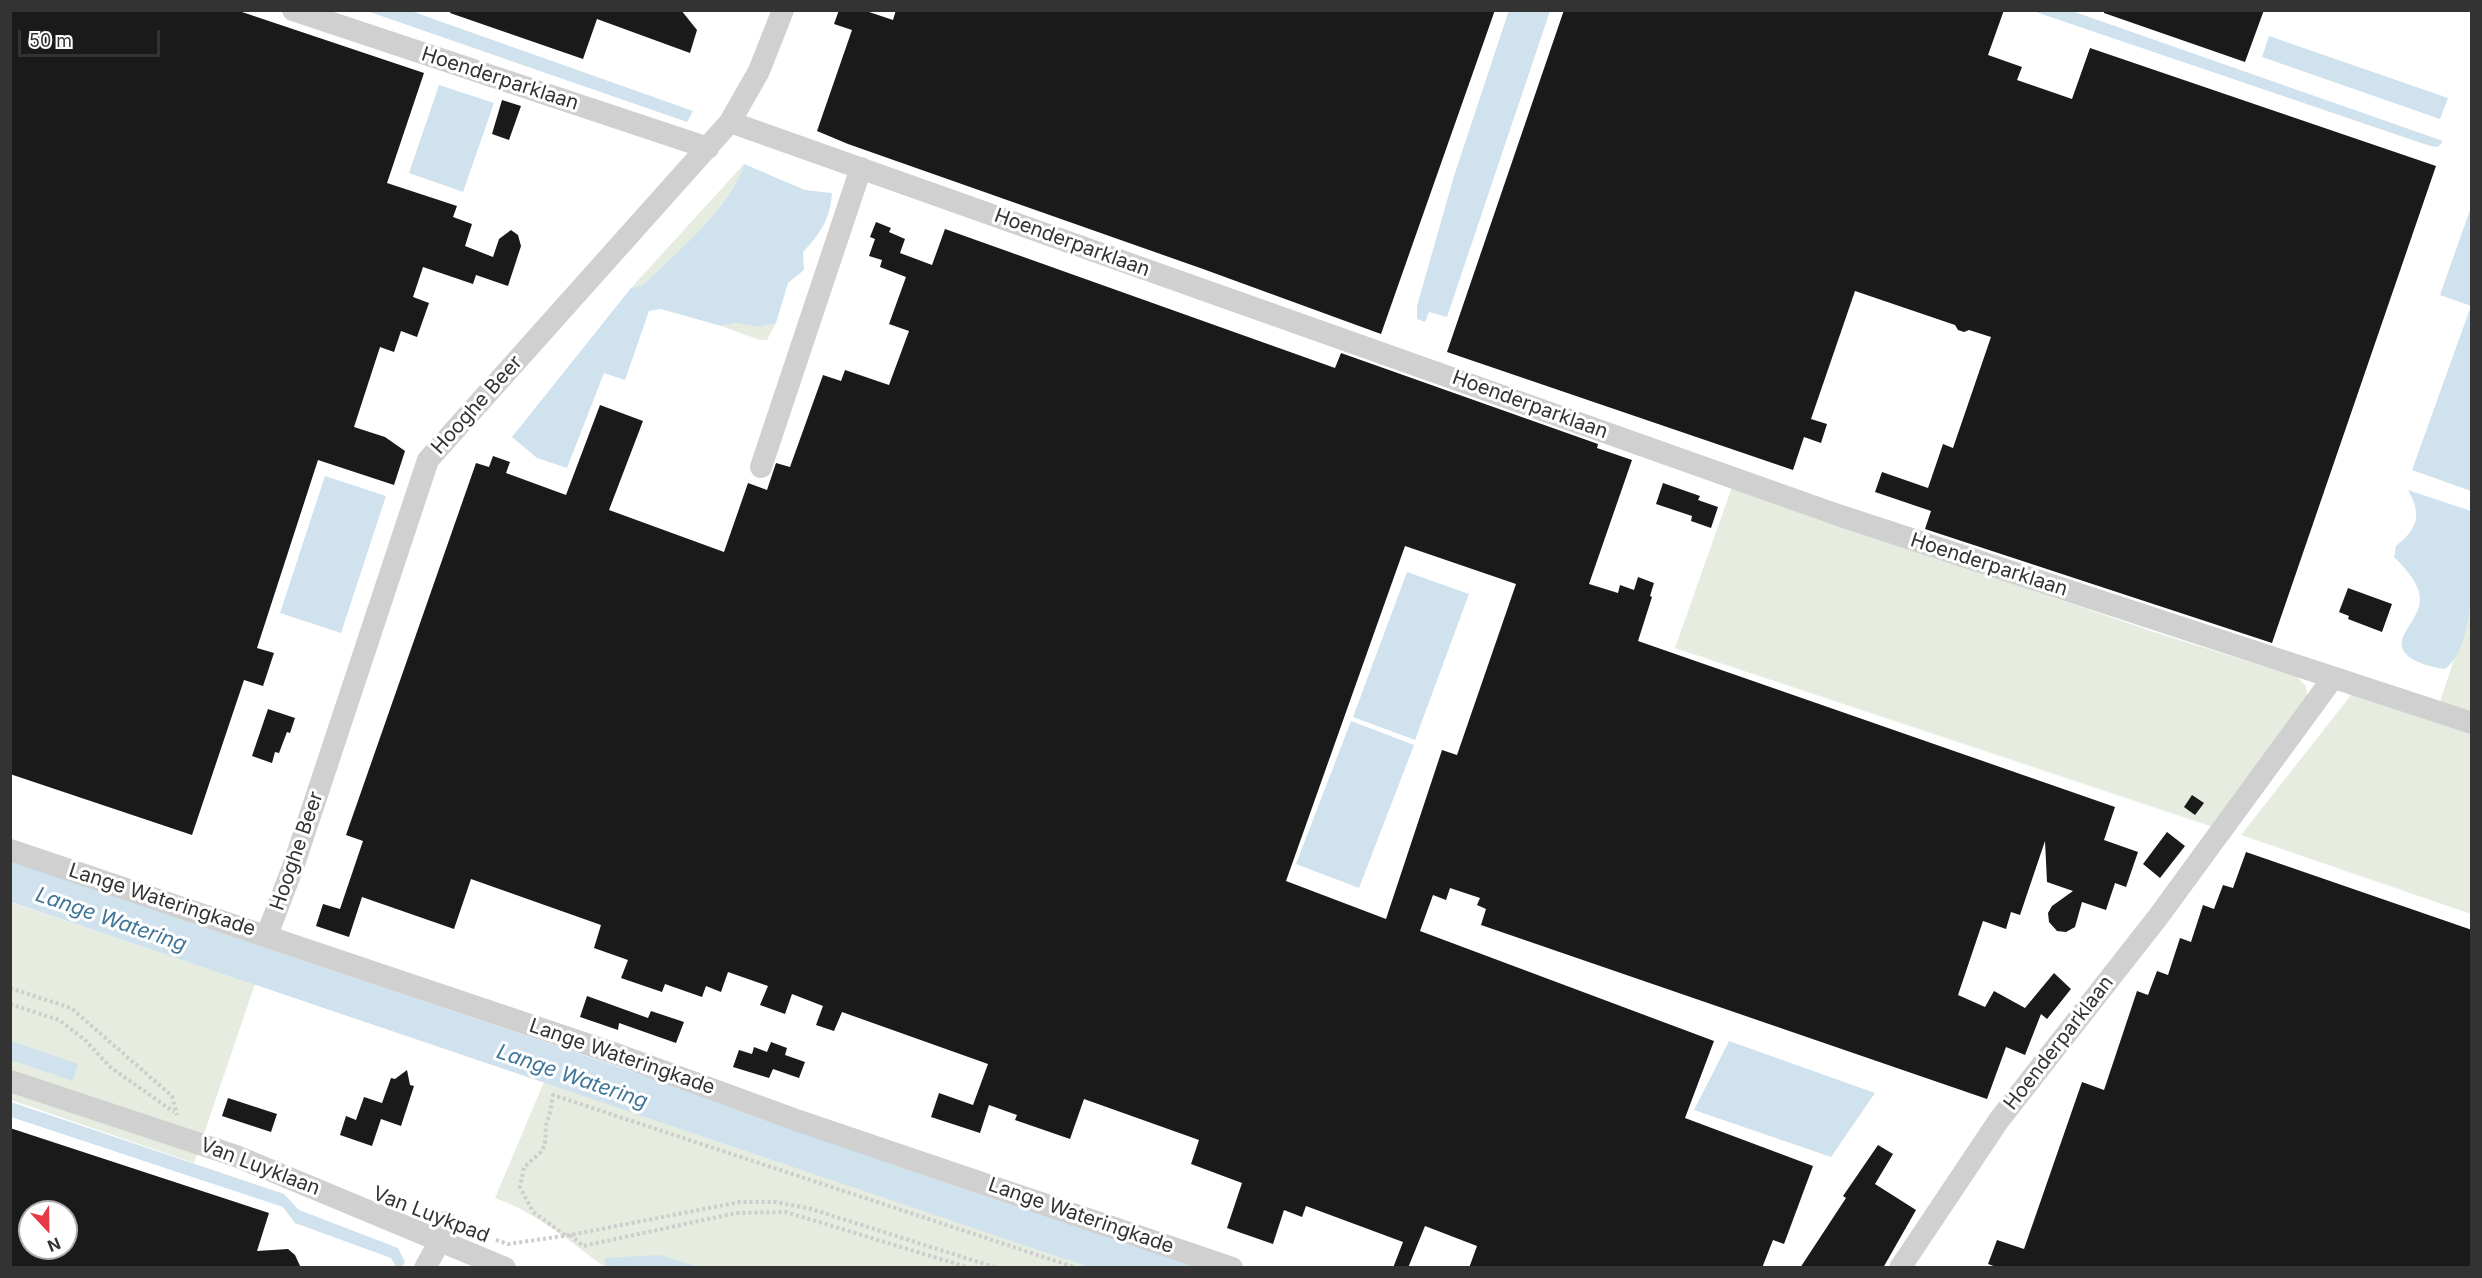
<!DOCTYPE html>
<html>
<head>
<meta charset="utf-8">
<style>
	body { margin:0 }
	#map { position:relative; width:2482px; height:1278px; overflow:hidden; background:#fff; font-family:Inter,sans-serif }
	canvas { display:block }
	.frame { position:absolute; inset:0; border:12px solid #333; pointer-events:none }
	.north { position:absolute; left:18px; top:1200px; width:60px; height:60px; box-sizing:border-box; background:#fff; border:2px solid #adadad; border-radius:50%; rotate:158deg; font-size:16px; font-weight:700; line-height:24px; text-align:center; color:#333 }
	.north::after { content:''; display:block; margin:auto; width:21px; height:27px; background:#e63946; clip-path:polygon(50% 0,100% 100%,50% 72%,0 100%) }
	.scale { position:absolute; left:18px; top:30px; width:142px; height:27px; box-sizing:border-box; border:3px solid #333; border-top:0; padding-left:8px; font-size:18px; line-height:21px; white-space:nowrap; color:#333; -webkit-text-stroke:4px #fff; paint-order:stroke }
</style>
</head>
<body>
<div id="map">
<canvas width="2482" height="1278"></canvas>
<div class="frame"></div>
<div class="north">N</div>
<div class="scale">50 m</div>
</div>
<script>
const ctx = document.querySelector('canvas').getContext('2d');
ctx.lineJoin = 'round';
function paint(path, color) {
  ctx.fillStyle = color;
  ctx.fill(path, 'evenodd');
}
function stroke(path, color, width, dash) {
  ctx.strokeStyle = color;
  ctx.lineWidth = width;
  ctx.lineCap = dash ? 'butt' : 'round';
  ctx.setLineDash(dash || []);
  ctx.stroke(path);
}
function label(font, color, halo, rows, align = 'center') {
  ctx.font = font + ' Inter,sans-serif';
  ctx.lineWidth = 6;
  ctx.setLineDash([]);
  ctx.textBaseline = 'middle';
  ctx.strokeStyle = halo;
  ctx.fillStyle = color;
  for (const [text, x, y, turn = 0] of rows) {
    ctx.save();
    ctx.translate(x, y);
    ctx.rotate((+turn || 0) * Math.PI / 180);
    ctx.textAlign = isNaN(turn) ? turn : align;
    if (halo) ctx.strokeText(text, 0, 0);
    ctx.fillText(text, 0, 0);
    ctx.restore();
  }
}
paint(new Path2D(`
	M 744,164 C 734,204 673,256 643,285 L 631,288 Z
	M 736,323 L 760,327 L 776,323 L 767,340 L 760,340 L 721,326 Z
	M 1732,487 L 2151,631 L 2297,677 L 2306,686 L 2308,701 L 2216,828 L 1675,648 Z
	M 2471,608 L 2471,712 L 2440,702 Z
	M 2355,690 L 2471,729 L 2471,914 L 2241,835 Z
	M 10,902 L 255,984 L 194,1163 L 11,1100 Z
	M 544,1082 L 1088,1267 L 605,1267 C 570,1242 536,1212 495,1198 Z`), '#e6ecdf');
paint(new Path2D(`
	M 1509,10 L 1550,11 L 1447,317 L 1429,312 L 1425,322 L 1417,319 L 1417,306 L 1454,176 Z
	M 367,11 L 411,11 L 693,111 L 687,122 Z
	M 2033,11 L 2072,11 L 2443,141 L 2438,147 L 2430,146 Z
	M 2269,36 L 2448,98 L 2440,119 L 2262,57 Z
	M 439,85 L 494,103 L 463,192 L 409,173 Z
	M 744,164 L 805,190 L 832,193 C 830,219 821,233 803,252 L 804,270 L 788,283 L 776,323 L 760,327 L 736,323 L 721,326 L 661,309 L 649,311 L 625,380 L 604,373 L 567,468 L 537,458 L 512,437 L 631,288 L 643,285 C 673,256 734,204 744,164 Z
	M 2471,207 L 2472,491 L 2471,491 L 2412,470 L 2471,306 L 2440,295 Z
	M 325,476 L 386,496 L 341,633 L 280,613 Z
	M 2408,490 L 2471,511 C 2472,552 2479,643 2445,669 C 2429,667 2390,658 2405,633 C 2410,623 2420,612 2420,600 C 2420,583 2405,568 2394,557 L 2396,546 C 2418,529 2422,514 2408,490 Z
	M 1407,572 L 1469,594 L 1415,740 L 1353,717 Z
	M 1351,721 L 1414,745 L 1359,888 L 1296,864 Z
	M 10,860 L 1206,1267 L 1088,1267 L 11,902 Z
	M 11,1041 L 78,1064 L 73,1081 L 11,1060 Z
	M 1729,1041 L 1875,1093 L 1831,1157 L 1694,1110 Z
	M 11,1102 L 284,1194 L 299,1210 L 398,1248 L 405,1262 L 402,1267 L 394,1267 L 395,1265 L 391,1258 L 295,1223 L 283,1207 L 11,1117 Z
	M 659,1255 L 698,1267 L 606,1267 L 605,1258 Z`), '#cfe2ee');
paint(new Path2D(`
	M 10,10 L 236,10 L 424,73 L 387,183 L 457,206 L 453,217 L 472,224 L 465,246 L 493,257 L 499,239 L 511,230 L 518,235 L 521,246 L 508,286 L 476,275 L 473,284 L 423,267 L 413,297 L 429,303 L 417,337 L 401,331 L 394,352 L 380,347 L 354,427 L 385,437 L 405,451 L 394,485 L 318,460 L 257,648 L 274,653 L 263,686 L 244,680 L 192,835 L 10,774 Z
	M 451,10 L 681,10 L 697,30 L 690,53 L 597,19 L 583,59 L 450,13 Z
	M 839,10 L 863,10 L 893,20 L 896,10 L 1495,10 L 1381,334 L 1203,269 L 848,144 L 817,131 L 852,30 L 834,24 Z
	M 1564,10 L 2004,10 L 1988,55 L 2022,67 L 2017,80 L 2072,99 L 2090,48 L 2436,166 L 2272,643 L 1925,529 L 1931,511 L 1875,492 L 1882,472 L 1928,488 L 1943,444 L 1953,448 L 1991,337 L 1969,330 L 1964,332 L 1958,330 L 1955,325 L 1855,291 L 1811,419 L 1827,424 L 1821,443 L 1804,437 L 1793,470 L 1447,352 Z
	M 2104,10 L 2264,10 L 2245,62 L 2104,13 Z
	M 502,100 L 521,106 L 509,140 L 492,134 Z
	M 876,222 L 891,228 L 889,232 L 905,239 L 900,253 L 932,265 L 945,229 L 1335,368 L 1341,353 L 1598,444 L 1597,448 L 1632,460 L 1589,584 L 1618,593 L 1620,585 L 1634,590 L 1638,577 L 1654,583 L 1650,596 L 1652,597 L 1638,641 L 2115,807 L 2104,840 L 2138,852 L 2126,887 L 2115,883 L 2106,910 L 2082,902 L 2075,927 L 2066,932 L 2057,931 L 2049,922 L 2048,913 L 2052,906 L 2073,891 L 2047,882 L 2045,841 L 2020,915 L 2011,912 L 2006,929 L 1983,921 L 1958,995 L 1985,1007 L 1994,991 L 2025,1008 L 2054,973 L 2071,989 L 2047,1019 L 2041,1014 L 2025,1055 L 2006,1047 L 1987,1099 L 1481,925 L 1486,909 L 1477,905 L 1480,898 L 1450,888 L 1446,900 L 1433,895 L 1420,931 L 1714,1041 L 1685,1118 L 1813,1166 L 1784,1244 L 1773,1240 L 1762,1268 L 1469,1268 L 1477,1246 L 1425,1226 L 1408,1268 L 1393,1268 L 1403,1242 L 1306,1206 L 1302,1217 L 1284,1210 L 1273,1244 L 1227,1228 L 1242,1183 L 1191,1164 L 1199,1140 L 1084,1099 L 1070,1139 L 1015,1120 L 1017,1115 L 989,1105 L 980,1133 L 931,1117 L 939,1093 L 973,1105 L 988,1064 L 842,1012 L 834,1031 L 816,1025 L 823,1006 L 792,994 L 785,1014 L 760,1005 L 768,986 L 728,972 L 721,992 L 706,986 L 702,997 L 665,984 L 662,992 L 621,978 L 628,960 L 594,948 L 601,925 L 471,879 L 454,929 L 362,897 L 349,937 L 316,926 L 323,904 L 340,909 L 363,841 L 346,835 L 476,463 L 489,467 L 493,456 L 510,462 L 506,473 L 566,495 L 600,405 L 643,421 L 609,510 L 724,552 L 748,483 L 767,490 L 776,463 L 790,467 L 823,375 L 841,381 L 845,370 L 889,385 L 909,331 L 889,324 L 906,277 L 880,267 L 882,260 L 869,256 L 875,239 L 870,237 ZM 1405,546 L 1516,584 L 1457,755 L 1442,750 L 1386,919 L 1286,881 Z
	M 1663,483 L 1700,496 L 1698,500 L 1718,507 L 1711,528 L 1691,521 L 1692,516 L 1656,504 Z
	M 2348,588 L 2392,604 L 2382,632 L 2348,619 L 2349,616 L 2339,612 Z
	M 268,709 L 295,718 L 290,733 L 287,732 L 279,753 L 275,752 L 272,763 L 252,756 Z
	M 2192,795 L 2204,803 L 2195,815 L 2184,807 Z
	M 2167,832 L 2185,846 L 2160,878 L 2143,864 Z
	M 2246,852 L 2472,930 L 2472,1268 L 1999,1268 L 1988,1264 L 1997,1240 L 2024,1249 L 2082,1082 L 2104,1090 L 2137,991 L 2148,995 L 2157,971 L 2168,975 L 2180,938 L 2191,942 L 2203,905 L 2214,909 L 2223,885 L 2233,888 Z
	M 587,996 L 648,1018 L 651,1011 L 684,1022 L 676,1043 L 619,1023 L 618,1030 L 580,1017 Z
	M 771,1042 L 787,1048 L 785,1055 L 805,1062 L 799,1078 L 773,1069 L 769,1078 L 733,1067 L 739,1050 L 752,1054 L 754,1047 L 767,1052 Z
	M 407,1070 L 410,1085 L 414,1086 L 401,1126 L 381,1119 L 372,1146 L 340,1135 L 346,1116 L 356,1120 L 364,1097 L 382,1103 L 391,1078 L 395,1079 Z
	M 228,1098 L 277,1114 L 271,1132 L 222,1116 Z
	M 10,1128 L 269,1213 L 257,1251 L 288,1249 L 295,1255 L 301,1268 L 10,1268 ZM 30,1212 L 66,1212 L 66,1248 L 30,1248 Z
	M 1878,1145 L 1893,1154 L 1875,1184 L 1916,1210 L 1883,1268 L 1800,1268 L 1846,1198 L 1843,1196 Z`), '#1a1a1a');
stroke(new Path2D(`
	M 10,988 L 71,1008 L 172,1096 L 177,1115
	M 10,1004 L 59,1020 L 84,1039 L 110,1067 L 174,1112
	M 565,1235 L 533,1212 L 520,1187 L 524,1167 L 540,1153 L 545,1145 L 546,1125 L 550,1113 L 553,1095 L 1077,1268
	M 570,1235 L 583,1246 L 736,1213 L 786,1212 L 970,1268
	M 496,1240 L 508,1244 L 570,1235 L 740,1202 L 776,1202 L 811,1209 L 997,1268`), '#cdcdcd', 4, [3, 3]);
stroke(new Path2D(`
	M 293,10 L 708,148
	M 730,122 L 1838,515 L 2472,723
	M 761,467 L 861,168
	M 10,850 L 619,1055 L 799,1121 L 1232,1268
	M 267,935 L 293,867 L 428,460 L 730,122 L 759,71 L 783,10
	M 10,1081 L 236,1156 L 505,1268
	M 425,1268 L 441,1239 L 446,1222
	M 1900,1268 L 1999,1120 L 2158,917 L 2333,678`), '#d0d0d0', 22);
label('20px', '#333', '#fff', [
	["Hoenderparklaan",500,79,18],
	["Hoenderparklaan",1072,243,20],
	["Hooghe Beer",477,405,-48],
	["Hoenderparklaan",1530,405,20],
	["Hoenderparklaan",1989,565,18],
	["Hooghe Beer",297,851,-71],
	["Lange Wateringkade",162,900,18],
	["Hoenderparklaan",2059,1043,-52],
	["Lange Wateringkade",622,1057,19],
	["Van Luyklaan",260,1167,21],
	["Van Luykpad",431,1215,21],
	["Lange Wateringkade",1081,1216,19]
]);
label('italic 21px', '#3f7597', '#fff', [
	["Lange Watering",111,920,19],
	["Lange Watering",572,1077,19]
]);
</script>
</body>
</html>
